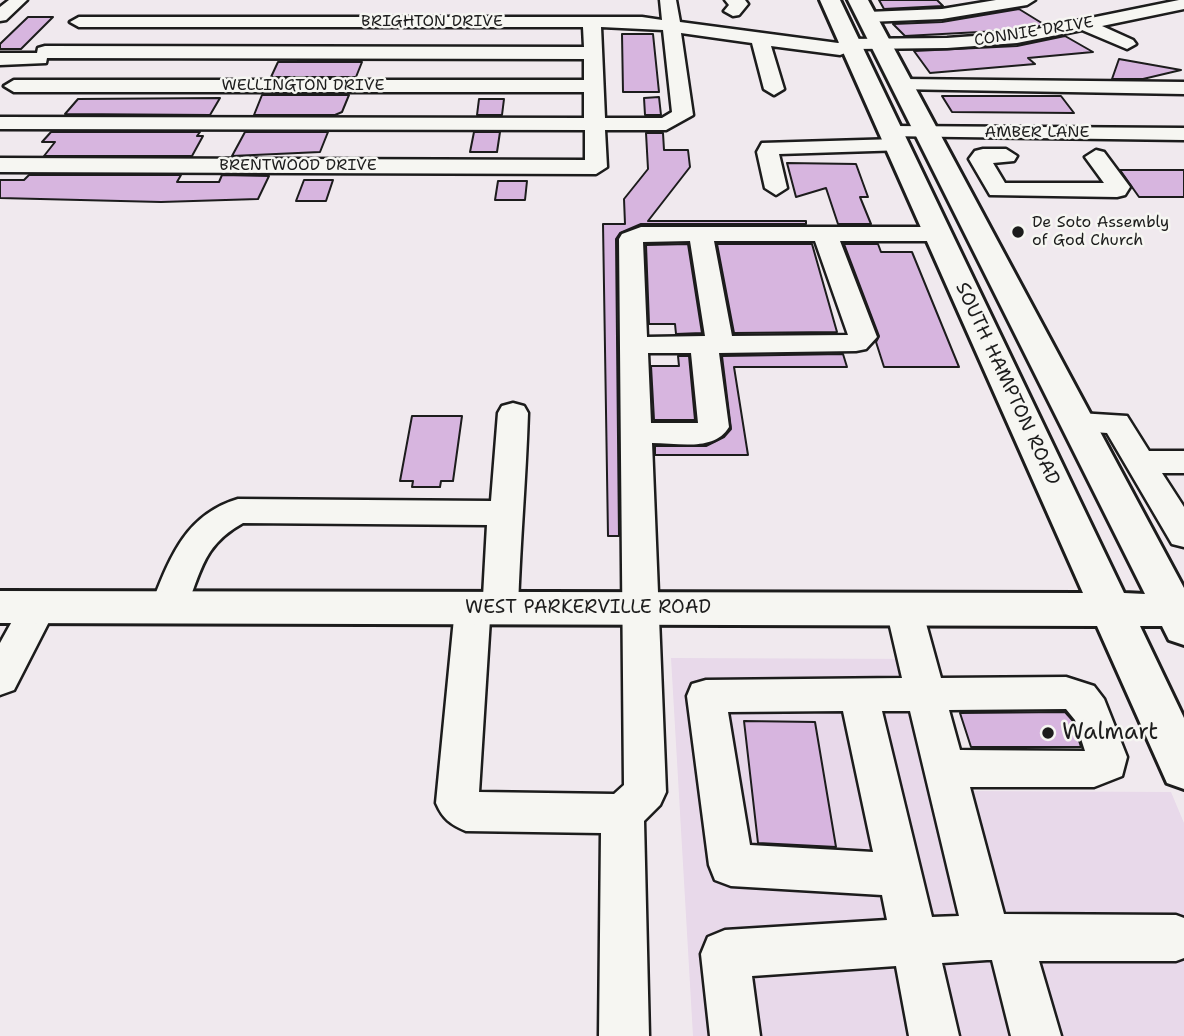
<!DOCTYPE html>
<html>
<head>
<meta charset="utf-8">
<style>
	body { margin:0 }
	canvas { display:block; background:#f0e9ee }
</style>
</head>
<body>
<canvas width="1184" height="1036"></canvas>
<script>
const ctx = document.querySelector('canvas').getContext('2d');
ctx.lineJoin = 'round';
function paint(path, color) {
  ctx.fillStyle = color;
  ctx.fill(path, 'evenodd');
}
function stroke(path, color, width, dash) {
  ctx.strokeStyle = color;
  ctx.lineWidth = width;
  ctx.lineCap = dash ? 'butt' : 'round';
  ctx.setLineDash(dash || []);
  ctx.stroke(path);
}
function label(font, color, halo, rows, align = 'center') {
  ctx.font = font + ' "Shantell Sans",sans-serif';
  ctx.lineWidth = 5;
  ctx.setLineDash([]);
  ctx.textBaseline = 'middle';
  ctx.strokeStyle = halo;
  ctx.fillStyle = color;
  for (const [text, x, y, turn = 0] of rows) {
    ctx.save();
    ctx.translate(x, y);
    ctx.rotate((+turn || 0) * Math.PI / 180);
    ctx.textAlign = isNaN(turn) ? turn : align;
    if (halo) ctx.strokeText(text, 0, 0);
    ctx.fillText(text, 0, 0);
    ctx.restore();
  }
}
paint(new Path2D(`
	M 671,658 L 931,659 L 968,791 L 1171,792 L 1184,823 L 1184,1036 L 693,1036 Z`), '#e8d9ea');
const building = new Path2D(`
	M 879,0 L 937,0 L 943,6 L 884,9 Z
	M 1019,9 L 1045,25 L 1017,30 L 905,36 L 893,24 L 942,22 Z
	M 28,17 L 53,17 L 21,49 L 0,49 L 0,44 Z
	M 622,34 L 653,34 L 659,92 L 623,92 Z
	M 1065,36 L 1093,52 L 1028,58 L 1035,64 L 930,73 L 914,51 L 1017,46 Z
	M 1119,59 L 1181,70 L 1143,79 L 1112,79 Z
	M 278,62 L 362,62 L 356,77 L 271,77 Z
	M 262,95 L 349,95 L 342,112 L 335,115 L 254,115 Z
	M 942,96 L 1061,96 L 1074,113 L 952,112 Z
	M 659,97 L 661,115 L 645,115 L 644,98 Z
	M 220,98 L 210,115 L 65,114 L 78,99 Z
	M 479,99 L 504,99 L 502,115 L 477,115 Z
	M 51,132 L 200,132 L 197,136 L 203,136 L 192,156 L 44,156 L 55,142 L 42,142 Z
	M 245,132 L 328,132 L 320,152 L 232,156 Z
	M 474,132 L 500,132 L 497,152 L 470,152 Z
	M 646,133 L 663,133 L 664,150 L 688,150 L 690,167 L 648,221 L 806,221 L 806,224 L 641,224 L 620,233 L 616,239 L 619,536 L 608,536 L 603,224 L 625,224 L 624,199 L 648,169 Z
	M 787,163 L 856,164 L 868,197 L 860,197 L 871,224 L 838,224 L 826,188 L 796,197 Z
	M 1120,170 L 1184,170 L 1184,197 L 1139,197 Z
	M 29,175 L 181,175 L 177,182 L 219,182 L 222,175 L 269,176 L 258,199 L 161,202 L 0,198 L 0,180 L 24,180 Z
	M 304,180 L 333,180 L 326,201 L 296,201 Z
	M 498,181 L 527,181 L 525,200 L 495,200 Z
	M 688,244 L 702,333 L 676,334 L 675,324 L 649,324 L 646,245 Z
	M 717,244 L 812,244 L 837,332 L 734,333 Z
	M 844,244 L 878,244 L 881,252 L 912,252 L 959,367 L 884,367 L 876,342 L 879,336 Z
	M 843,354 L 847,367 L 734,367 L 748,455 L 655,455 L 655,446 L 706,446 L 724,437 L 731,429 L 722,356 Z
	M 678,356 L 689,356 L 695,420 L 654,420 L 651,366 L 679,366 Z
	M 412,416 L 462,416 L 453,481 L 441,481 L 440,487 L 412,487 L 413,481 L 400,481 Z
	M 1065,712 L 1073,721 L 1081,747 L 971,747 L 960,713 Z
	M 744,721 L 815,722 L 836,847 L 758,843 Z`);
paint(building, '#d7b5df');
stroke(building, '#1c1c1c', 2);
const minor = new Path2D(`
	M 9,0 L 27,0 L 6,20 L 0,21 L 0,7 Z
	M 660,0 L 676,0 L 680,22 L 838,43 L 847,39 L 947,38 L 1017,33 L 1179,0 L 1184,0 L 1184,9 L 1102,26 L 1133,40 L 1136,44 L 1127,49 L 1082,30 L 1017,43 L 947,48 L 855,49 L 840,55 L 771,46 L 784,89 L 774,95 L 764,89 L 752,43 L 681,33 L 693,115 L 666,130 L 605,130 L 607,167 L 596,174 L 0,172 L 0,158 L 585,160 L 585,130 L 0,129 L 0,117 L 584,118 L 584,92 L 14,92 L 4,86 L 14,80 L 584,80 L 584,59 L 47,58 L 46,63 L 0,65 L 0,53 L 37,53 L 38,48 L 45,46 L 584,47 L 583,27 L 79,27 L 70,22 L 79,17 L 642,17 L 662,20 ZM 601,27 L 663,30 L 672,112 L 662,118 L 605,118 Z
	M 725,0 L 745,0 L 748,4 L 739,15 L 733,16 L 724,11 L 729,5 Z
	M 996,0 L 1035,0 L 1027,5 L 942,19 L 867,22 L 858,17 L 867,12 L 942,9 Z
	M 902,79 L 1184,82 L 1184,94 L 895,89 L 892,85 Z
	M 891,126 L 1184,128 L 1184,140 L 884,136 L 880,132 L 884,128 Z
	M 897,139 L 908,145 L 905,150 L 779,154 L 787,188 L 776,195 L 765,188 L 757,152 L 762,143 Z
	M 983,149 L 1006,149 L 1017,156 L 1014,161 L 993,163 L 1005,183 L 1104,183 L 1085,157 L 1096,150 L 1104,152 L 1130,187 L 1125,195 L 1117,197 L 990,195 L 969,159 L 975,151 Z
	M 641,227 L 937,227 L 946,229 L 949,234 L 946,239 L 937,241 L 840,241 L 877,337 L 866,349 L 856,351 L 719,353 L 729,427 C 714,452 678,443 652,443 L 666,792 L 660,805 L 644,821 L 649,1036 L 599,1036 L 601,833 L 466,831 C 450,824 443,819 436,803 L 455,608 L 460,598 L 473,594 L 483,597 L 487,525 L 243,523 C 198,548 202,577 181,618 L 168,622 L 155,618 L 150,608 C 169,560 184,515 238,499 L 491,501 L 498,413 L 502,406 L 513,403 L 524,406 L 528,413 C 526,479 520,542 518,608 L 513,618 L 500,622 L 490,619 L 479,792 L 614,794 L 624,785 L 619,239 L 622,234 ZM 690,241 L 705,336 L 647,337 L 643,242 ZM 714,241 L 815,241 L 848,335 L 732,336 ZM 648,353 L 691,353 L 698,423 L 651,423 Z
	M 1079,413 L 1127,416 L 1149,451 L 1184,451 L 1184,473 L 1162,473 L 1184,507 L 1184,547 L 1172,544 L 1107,433 L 1068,430 L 1064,423 L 1068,416 Z
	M 38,594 L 51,598 L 56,608 L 14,690 L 0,695 L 0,643 L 25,598 Z
	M 904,595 L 917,599 L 922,609 L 941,678 L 1066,677 L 1094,686 L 1104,699 L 1127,757 L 1122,776 L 1094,787 L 970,787 L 1004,914 L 1176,915 L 1184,918 L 1184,958 L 1176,961 L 1039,961 L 1061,1036 L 1011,1036 L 992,960 L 987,960 L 942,963 L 959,1036 L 909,1036 L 896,966 L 752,976 L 760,1036 L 710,1036 L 701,954 L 708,937 L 725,930 L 887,920 L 882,895 L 731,886 L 715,880 L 709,865 L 687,696 L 692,684 L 706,680 L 902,678 L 886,609 L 891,599 ZM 1066,709 L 1075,720 L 1085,751 L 960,750 L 949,710 ZM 843,711 L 873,852 L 750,845 L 728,712 ZM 882,711 L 910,711 L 959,916 L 932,917 Z`);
const major = new Path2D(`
	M 820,0 L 840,0 L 1124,593 L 1145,594 L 848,0 L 868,0 L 1184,588 L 1184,645 L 1169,640 L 1162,626 L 1140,626 L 1184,718 L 1184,789 L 1167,783 L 1097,626 L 0,623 L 0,591 L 1083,593 Z`);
stroke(minor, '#1c1c1c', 5);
stroke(major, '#1c1c1c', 6);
paint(minor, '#f6f6f2');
paint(major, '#f6f6f2');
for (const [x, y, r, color] of [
	[1018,232,7,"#1c1c1c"],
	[1048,733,7,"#1c1c1c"]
]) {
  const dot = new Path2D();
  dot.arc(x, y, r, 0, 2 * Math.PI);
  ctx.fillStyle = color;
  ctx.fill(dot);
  stroke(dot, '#f6f6f2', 2.5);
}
label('16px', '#1c1c1c', '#f6f6f2', [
	["BRIGHTON DRIVE",432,22],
	["CONNIE DRIVE",1034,32,-9],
	["WELLINGTON DRIVE",303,86],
	["AMBER LANE",1037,133],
	["BRENTWOOD DRIVE",298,166]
]);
label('16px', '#1c1c1c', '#f6f6f2', [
	["De Soto Assembly",1032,223],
	["of God Church",1032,241]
], 'left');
label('19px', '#1c1c1c', '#f6f6f2', [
	["SOUTH HAMPTON ROAD",1007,384,65],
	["WEST PARKERVILLE ROAD",588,608]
]);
label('23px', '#1c1c1c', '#f6f6f2', [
	["Walmart",1062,733]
], 'left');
</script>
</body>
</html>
